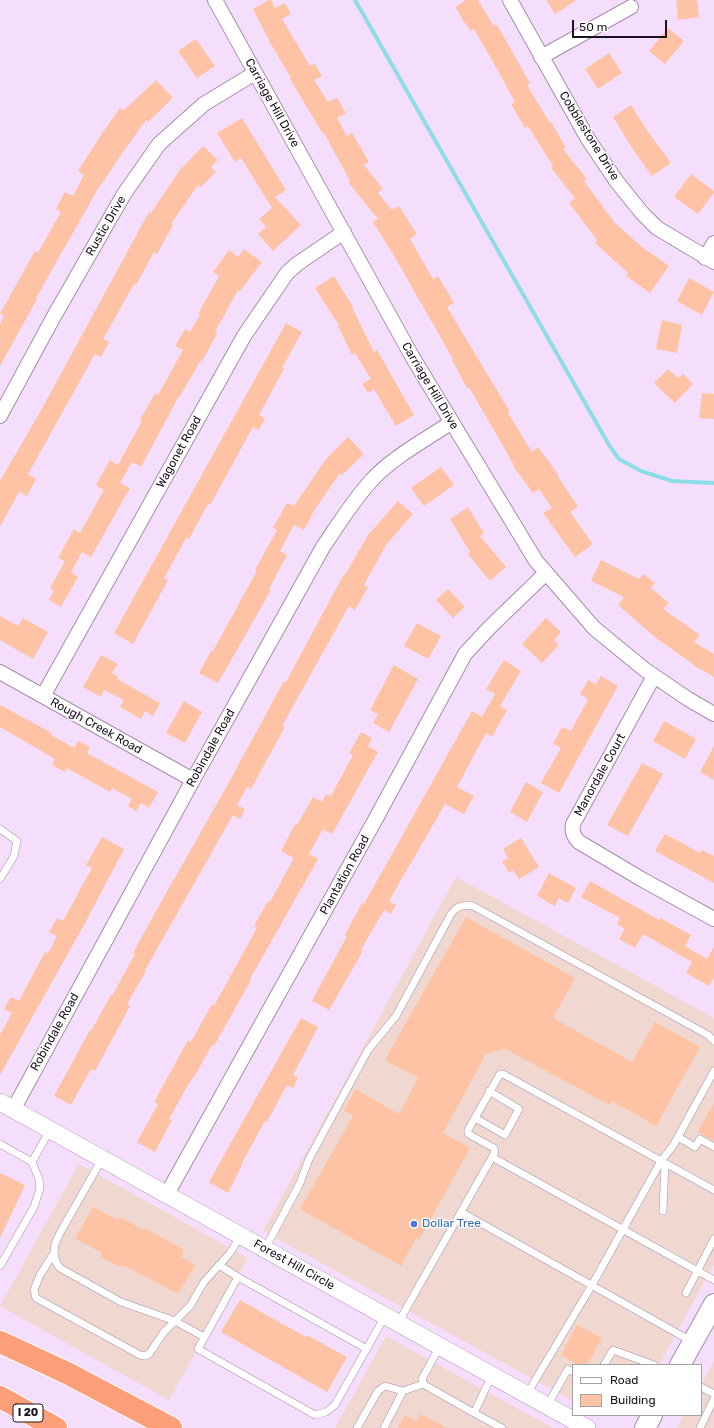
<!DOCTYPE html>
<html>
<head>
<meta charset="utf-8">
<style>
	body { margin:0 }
	#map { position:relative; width:714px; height:1428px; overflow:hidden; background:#f5defc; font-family:Rubik,sans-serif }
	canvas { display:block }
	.legend { position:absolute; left:572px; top:1364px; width:130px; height:52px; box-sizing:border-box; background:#fff; border:1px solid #a3a0a5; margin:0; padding:5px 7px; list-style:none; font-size:12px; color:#1a121d }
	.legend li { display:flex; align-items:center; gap:8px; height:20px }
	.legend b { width:20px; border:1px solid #a3a0a5 }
	.scale { position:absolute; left:572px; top:20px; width:95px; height:18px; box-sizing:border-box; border:2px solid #1a121d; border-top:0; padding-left:5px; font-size:12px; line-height:14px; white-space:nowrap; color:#1a121d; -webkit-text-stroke:3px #fff; paint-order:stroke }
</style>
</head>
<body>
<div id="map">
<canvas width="714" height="1428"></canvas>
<ul class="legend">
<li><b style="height:5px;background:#fff"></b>Road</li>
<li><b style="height:11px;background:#fdc3a4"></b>Building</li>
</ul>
<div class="scale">50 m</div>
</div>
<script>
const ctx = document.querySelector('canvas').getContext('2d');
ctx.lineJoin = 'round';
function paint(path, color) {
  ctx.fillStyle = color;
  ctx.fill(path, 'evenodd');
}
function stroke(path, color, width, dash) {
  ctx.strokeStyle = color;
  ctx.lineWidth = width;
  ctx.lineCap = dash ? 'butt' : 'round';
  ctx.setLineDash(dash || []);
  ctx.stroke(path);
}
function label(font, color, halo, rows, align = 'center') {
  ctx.font = font + ' Rubik,sans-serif';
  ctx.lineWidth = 3;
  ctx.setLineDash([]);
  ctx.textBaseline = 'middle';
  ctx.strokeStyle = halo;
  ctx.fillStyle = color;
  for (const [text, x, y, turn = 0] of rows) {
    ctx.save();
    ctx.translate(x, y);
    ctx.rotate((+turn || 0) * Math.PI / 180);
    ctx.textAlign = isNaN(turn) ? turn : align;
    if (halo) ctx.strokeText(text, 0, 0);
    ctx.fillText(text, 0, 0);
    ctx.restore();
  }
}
paint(new Path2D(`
	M 456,877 L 714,1018 L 714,1264 L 659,1365 L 573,1365 L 573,1401 L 263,1231 Z
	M 79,1164 L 248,1258 L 169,1400 L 0,1306 Z
	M 386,1336 L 553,1428 L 335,1428 Z
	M 714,1361 L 714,1428 L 677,1428 L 684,1415 L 701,1415 L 701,1385 Z`), '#f0d7d0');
stroke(new Path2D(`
	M 355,0 L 609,445 L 619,459 L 641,471 L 672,481 L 714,483`), '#8ddde7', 4);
paint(new Path2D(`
	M 269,0 L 271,0 L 275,8 L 285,3 L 291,14 L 282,19 L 310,66 L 315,64 L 322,76 L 314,80 L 328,102 L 337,98 L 346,113 L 337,118 L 347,136 L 352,133 L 369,162 L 364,165 L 383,189 L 378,193 L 392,210 L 399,206 L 417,234 L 410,239 L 433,279 L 438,276 L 454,303 L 447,307 L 510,412 L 508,413 L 532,452 L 538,447 L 558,474 L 557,475 L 578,507 L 570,512 L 593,544 L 575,557 L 543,513 L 552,508 L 539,489 L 533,493 L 513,466 L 514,465 L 469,387 L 467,388 L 452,360 L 453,359 L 393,254 L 373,222 L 378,219 L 348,182 L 350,181 L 324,133 L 323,134 L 290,79 L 291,78 L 271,44 L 253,9 Z
	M 466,0 L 478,0 L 494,26 L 497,25 L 530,83 L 527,85 L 550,123 L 551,122 L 566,148 L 563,149 L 587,179 L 584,181 L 615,223 L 642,247 L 669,266 L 650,293 L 626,276 L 628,273 L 595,243 L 597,240 L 569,203 L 575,198 L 551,168 L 553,166 L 528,126 L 525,128 L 511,104 L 515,102 L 493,62 L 474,29 L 470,31 L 455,7 Z
	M 546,0 L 577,0 L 555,14 Z
	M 676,0 L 697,0 L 699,17 L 678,20 Z
	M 668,28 L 684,41 L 665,64 L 649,51 Z
	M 196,39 L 215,66 L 197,78 L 178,51 Z
	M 609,53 L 622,73 L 598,89 L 585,69 Z
	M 156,80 L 173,98 L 148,122 L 146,120 L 121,155 L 101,185 L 100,185 L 36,298 L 37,299 L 0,366 L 0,324 L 4,316 L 0,314 L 35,251 L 38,253 L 61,212 L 56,209 L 65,192 L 73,196 L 84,175 L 78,171 L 101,135 L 120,108 L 124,110 Z
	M 631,105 L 649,133 L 671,163 L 652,176 L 634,151 L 613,117 Z
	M 242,118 L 286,190 L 275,197 L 301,225 L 273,251 L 258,234 L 266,227 L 259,219 L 272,208 L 241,158 L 235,162 L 217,133 Z
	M 203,146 L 218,160 L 211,167 L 216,172 L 201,187 L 198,185 L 171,224 L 173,225 L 157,254 L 154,252 L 136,285 L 134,284 L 103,339 L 109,342 L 101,357 L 95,354 L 28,474 L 36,479 L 27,496 L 19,492 L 0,527 L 0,481 L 39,414 L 149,212 L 151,213 L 180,170 Z
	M 691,174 L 714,191 L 714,193 L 698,214 L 674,197 Z
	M 244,249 L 262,262 L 240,291 L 238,290 L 215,332 L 217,334 L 202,361 L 201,360 L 180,396 L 179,396 L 141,467 L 132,462 L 120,483 L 130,488 L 91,557 L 82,552 L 71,572 L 78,577 L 61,607 L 49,600 L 54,591 L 50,588 L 65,561 L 58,558 L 74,529 L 80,533 L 104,490 L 96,485 L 110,460 L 118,465 L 142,421 L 140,420 L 155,393 L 158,395 L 183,350 L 175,346 L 185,329 L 190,332 L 200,315 L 198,314 L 219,276 L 213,272 L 229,250 L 238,257 Z
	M 334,276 L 353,307 L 352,307 L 374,352 L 377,350 L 414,415 L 396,426 L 374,389 L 368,393 L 362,384 L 371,379 L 355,353 L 352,355 L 338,326 L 339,325 L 315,288 Z
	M 689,278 L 714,292 L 702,315 L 677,301 Z
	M 662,320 L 682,325 L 677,353 L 656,349 Z
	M 286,323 L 302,332 L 282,368 L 284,369 L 259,415 L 265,418 L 259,430 L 253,427 L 210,505 L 208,504 L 189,539 L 186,538 L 164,578 L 168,580 L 133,644 L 114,633 Z
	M 668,369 L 678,378 L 683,374 L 693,384 L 675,403 L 654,383 Z
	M 702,393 L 714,394 L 714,419 L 699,418 Z
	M 348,437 L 364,454 L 342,475 L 340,473 L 315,509 L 304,530 L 294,525 L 280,551 L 287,555 L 269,589 L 271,590 L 218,683 L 199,673 L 211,651 L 213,651 L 257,571 L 255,570 L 277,530 L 273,528 L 287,503 L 294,506 L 326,459 Z
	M 441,467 L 454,485 L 424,506 L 411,488 Z
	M 398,501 L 413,514 L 386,545 L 364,585 L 368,587 L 355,610 L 349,606 L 282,726 L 285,727 L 251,789 L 247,787 L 237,805 L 245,809 L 240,819 L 233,815 L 145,970 L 146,971 L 127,1004 L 130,1006 L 95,1071 L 91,1069 L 71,1105 L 54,1096 L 90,1030 L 91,1031 L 111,995 L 112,996 L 135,954 L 133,953 L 152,918 L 227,786 L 284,681 L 286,682 L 344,574 L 345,575 L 368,535 Z
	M 468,507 L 484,533 L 480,536 L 506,567 L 490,581 L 468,554 L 470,552 L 450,519 Z
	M 601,560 L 639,579 L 644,574 L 655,583 L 651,588 L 669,603 L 663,609 L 700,635 L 694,642 L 714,654 L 714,677 L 693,665 L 693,664 L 656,638 L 618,605 L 624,597 L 591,581 Z
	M 448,589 L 465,607 L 453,618 L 436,600 Z
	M 0,616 L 18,626 L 23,618 L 48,632 L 33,659 L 0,640 Z
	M 546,618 L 561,632 L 554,640 L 559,645 L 542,663 L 522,644 Z
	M 417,623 L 441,636 L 428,659 L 404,646 Z
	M 101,655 L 118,664 L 112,673 L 118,677 L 117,679 L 160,703 L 153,716 L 145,711 L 141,719 L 120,707 L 124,700 L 104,690 L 101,697 L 83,687 Z
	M 504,660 L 521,671 L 500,706 L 507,710 L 492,737 L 486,733 L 457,787 L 474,796 L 464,814 L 445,804 L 389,901 L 396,905 L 391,914 L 384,910 L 361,950 L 363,951 L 329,1010 L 312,1001 L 347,936 L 345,935 L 362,903 L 364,904 L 472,711 L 482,717 L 495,694 L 486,689 Z
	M 394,665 L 418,679 L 389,732 L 373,723 L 378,714 L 370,710 Z
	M 601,676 L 618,686 L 559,793 L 541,783 L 561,748 L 553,744 L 562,727 L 571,731 L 583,709 L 588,699 L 580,694 L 588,680 L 596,684 Z
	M 184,701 L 202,712 L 185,743 L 166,733 Z
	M 0,705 L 52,733 L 51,735 L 74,748 L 78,741 L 90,747 L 87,753 L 158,792 L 149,808 L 141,803 L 136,811 L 128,806 L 132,799 L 112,788 L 110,792 L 67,768 L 65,772 L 52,765 L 55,759 L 0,727 Z
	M 664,721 L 696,739 L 685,759 L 653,741 Z
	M 361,732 L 372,738 L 368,746 L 378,752 L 332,834 L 323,829 L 309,854 L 318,859 L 250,979 L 251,980 L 214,1046 L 212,1045 L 193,1079 L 192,1078 L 169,1119 L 172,1120 L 155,1152 L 137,1142 L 158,1104 L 154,1102 L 188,1040 L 191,1042 L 212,1004 L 214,1006 L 257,928 L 254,926 L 268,901 L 270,902 L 294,858 L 281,851 L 295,824 L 297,825 L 313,797 L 322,802 L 326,794 L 331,796 L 353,755 L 349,753 Z
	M 714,746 L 714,780 L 700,772 Z
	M 642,763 L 663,774 L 628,836 L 607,825 Z
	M 526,782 L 543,792 L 527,822 L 510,812 Z
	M 665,834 L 700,853 L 702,850 L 714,856 L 714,883 L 655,851 Z
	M 102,837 L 124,849 L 85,923 L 0,1075 L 0,1035 L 12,1013 L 4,1009 L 11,997 L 19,1001 L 45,952 L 48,954 L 57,936 L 49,932 L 57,918 L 63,921 L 92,868 L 86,865 Z
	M 521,838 L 539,867 L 519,879 L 513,870 L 509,873 L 502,861 L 508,858 L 503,849 Z
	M 549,873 L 576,888 L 568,903 L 559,898 L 555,906 L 537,896 Z
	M 590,881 L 659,920 L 660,918 L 691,935 L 685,946 L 707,959 L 714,947 L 714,978 L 709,986 L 686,973 L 692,962 L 643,934 L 635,948 L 619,939 L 625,929 L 617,924 L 620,918 L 581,897 Z
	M 466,917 L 575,978 L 553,1018 L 632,1062 L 655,1022 L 700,1047 L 656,1126 L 612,1101 L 610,1105 L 505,1049 L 486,1054 L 443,1133 L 470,1148 L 419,1240 L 416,1238 L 401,1266 L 300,1209 L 353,1116 L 344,1111 L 355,1089 L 399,1114 L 418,1078 L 385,1060 Z
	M 301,1018 L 318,1027 L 293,1075 L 298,1078 L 293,1088 L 287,1085 L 267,1122 L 265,1121 L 242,1163 L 243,1163 L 228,1193 L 209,1182 Z
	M 714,1103 L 714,1141 L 698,1132 Z
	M 0,1173 L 25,1185 L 0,1238 Z
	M 93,1207 L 118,1220 L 120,1217 L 144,1230 L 145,1228 L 184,1250 L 181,1257 L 195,1265 L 178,1294 L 124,1265 L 122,1268 L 100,1257 L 102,1253 L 75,1238 Z
	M 240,1300 L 306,1337 L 307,1335 L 347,1357 L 327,1392 L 221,1332 Z
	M 577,1325 L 602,1338 L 587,1365 L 579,1365 L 561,1355 Z
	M 420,1414 L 447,1428 L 398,1428 L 405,1415 L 416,1421 Z`), '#fdc3a4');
const service = new Path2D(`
	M 0,829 L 17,841 L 14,856 L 0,879
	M 475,1118 L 505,1135 L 519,1109 L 489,1091
	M 678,1137 L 695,1147 L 700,1139 L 714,1147
	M 0,1144 L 32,1162 L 39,1179 L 40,1188 L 34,1207 L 0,1266
	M 492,1157 L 714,1280
	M 102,1159 L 60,1233 L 55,1244 L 54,1253 L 56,1262 L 60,1268 L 121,1302 L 175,1321 L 190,1306 L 204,1282 L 230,1253 L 241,1235
	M 32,1162 L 50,1130
	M 663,1211 L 665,1163
	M 461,1212 L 691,1341
	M 265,1249 L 300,1183 L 309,1159 L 368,1050 L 396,1016 L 451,914 C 456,907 464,904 473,906 L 708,1035 L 714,1041
	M 54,1253 L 40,1275 L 34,1290 L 36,1298 L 140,1355 L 145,1356 L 149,1354 L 164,1332 L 175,1321 L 204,1337
	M 219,1265 L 238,1277 L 198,1349 L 315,1415 L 326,1412 L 335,1405 L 385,1316
	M 238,1277 L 367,1349
	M 686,1293 L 714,1239
	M 398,1323 L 495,1152 L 494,1148 L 470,1135 L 468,1133 L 468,1130 L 500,1074 L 503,1074 L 714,1190
	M 440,1346 L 422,1379 L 423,1384 L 474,1413
	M 604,1365 L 613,1350 L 654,1365
	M 492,1375 L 474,1413 L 502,1428
	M 701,1387 L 714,1394
	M 527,1394 L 592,1285 L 661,1161 L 673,1146 L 714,1071
	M 547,1406 L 568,1369 L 573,1372
	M 357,1428 L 378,1391 L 385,1386 L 403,1391 L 423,1384
	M 384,1428 L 403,1391
	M 700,1428 L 714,1399`);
const minor = new Path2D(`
	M 215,0 L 413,358 L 536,561 L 594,628 L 644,669 L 688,699 L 714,714
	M 510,0 L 588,139 L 617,182 L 642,213 L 657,228 L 714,262
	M 541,57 L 631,7
	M 705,258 L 714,243
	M 0,416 L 53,318 L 124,194 L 159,144 L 204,104 L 255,73
	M 0,672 L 193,780
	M 654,676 L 573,824 C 572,832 573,836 579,842 L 643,880 L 714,919
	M 43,696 L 244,336 L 287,273 L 297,264 L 344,232
	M 13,1110 L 193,780 L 323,547 C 338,525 352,502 370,482 C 391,458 425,440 452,422
	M 167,1194 L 374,822 L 465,654 L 489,628 L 546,573`);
const tertiary = new Path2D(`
	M 0,1102 L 587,1428`);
const secondary = new Path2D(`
	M 680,1365 L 714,1304
	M 645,1428 L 652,1415`);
const motorway = new Path2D(`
	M 0,1342 L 67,1373 L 171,1428
	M 0,1397 L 56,1428`);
stroke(service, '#a48eaa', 8);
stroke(minor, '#a48eaa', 16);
stroke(tertiary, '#a48eaa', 18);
stroke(secondary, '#a48eaa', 22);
stroke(motorway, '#fff', 24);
stroke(service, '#fff', 7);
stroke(minor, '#fff', 14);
stroke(tertiary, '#fff', 17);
stroke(secondary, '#fff', 20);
stroke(motorway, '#fc9f78', 22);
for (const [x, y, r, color] of [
	[414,1224,4,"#3f7fe0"]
]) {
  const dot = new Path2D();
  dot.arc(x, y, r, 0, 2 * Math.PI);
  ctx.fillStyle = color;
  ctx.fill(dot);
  stroke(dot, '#fff', 1.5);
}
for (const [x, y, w] of [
	[28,1413,30]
]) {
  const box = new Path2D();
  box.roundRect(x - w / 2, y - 9, w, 18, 3);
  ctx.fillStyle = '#fff';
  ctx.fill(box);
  stroke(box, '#1a121d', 1);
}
label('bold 11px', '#1a121d', null, [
	["I 20",28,1413]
]);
label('12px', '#1a121d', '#fff', [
	["Carriage Hill Drive",272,103,61],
	["Cobblestone Drive",589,136,58],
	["Rustic Drive",106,226,-60],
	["Carriage Hill Drive",430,386,59],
	["Wagonet Road",179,452,-61],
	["Rough Creek Road",96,726,29],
	["Robindale Road",211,748,-61],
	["Manordale Court",600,775,-61],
	["Plantation Road",345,875,-61],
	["Robindale Road",55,1032,-61],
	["Forest Hill Circle",294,1265,29]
]);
label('12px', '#366cbe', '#fff', [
	["Dollar Tree",422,1224]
], 'left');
</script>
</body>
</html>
